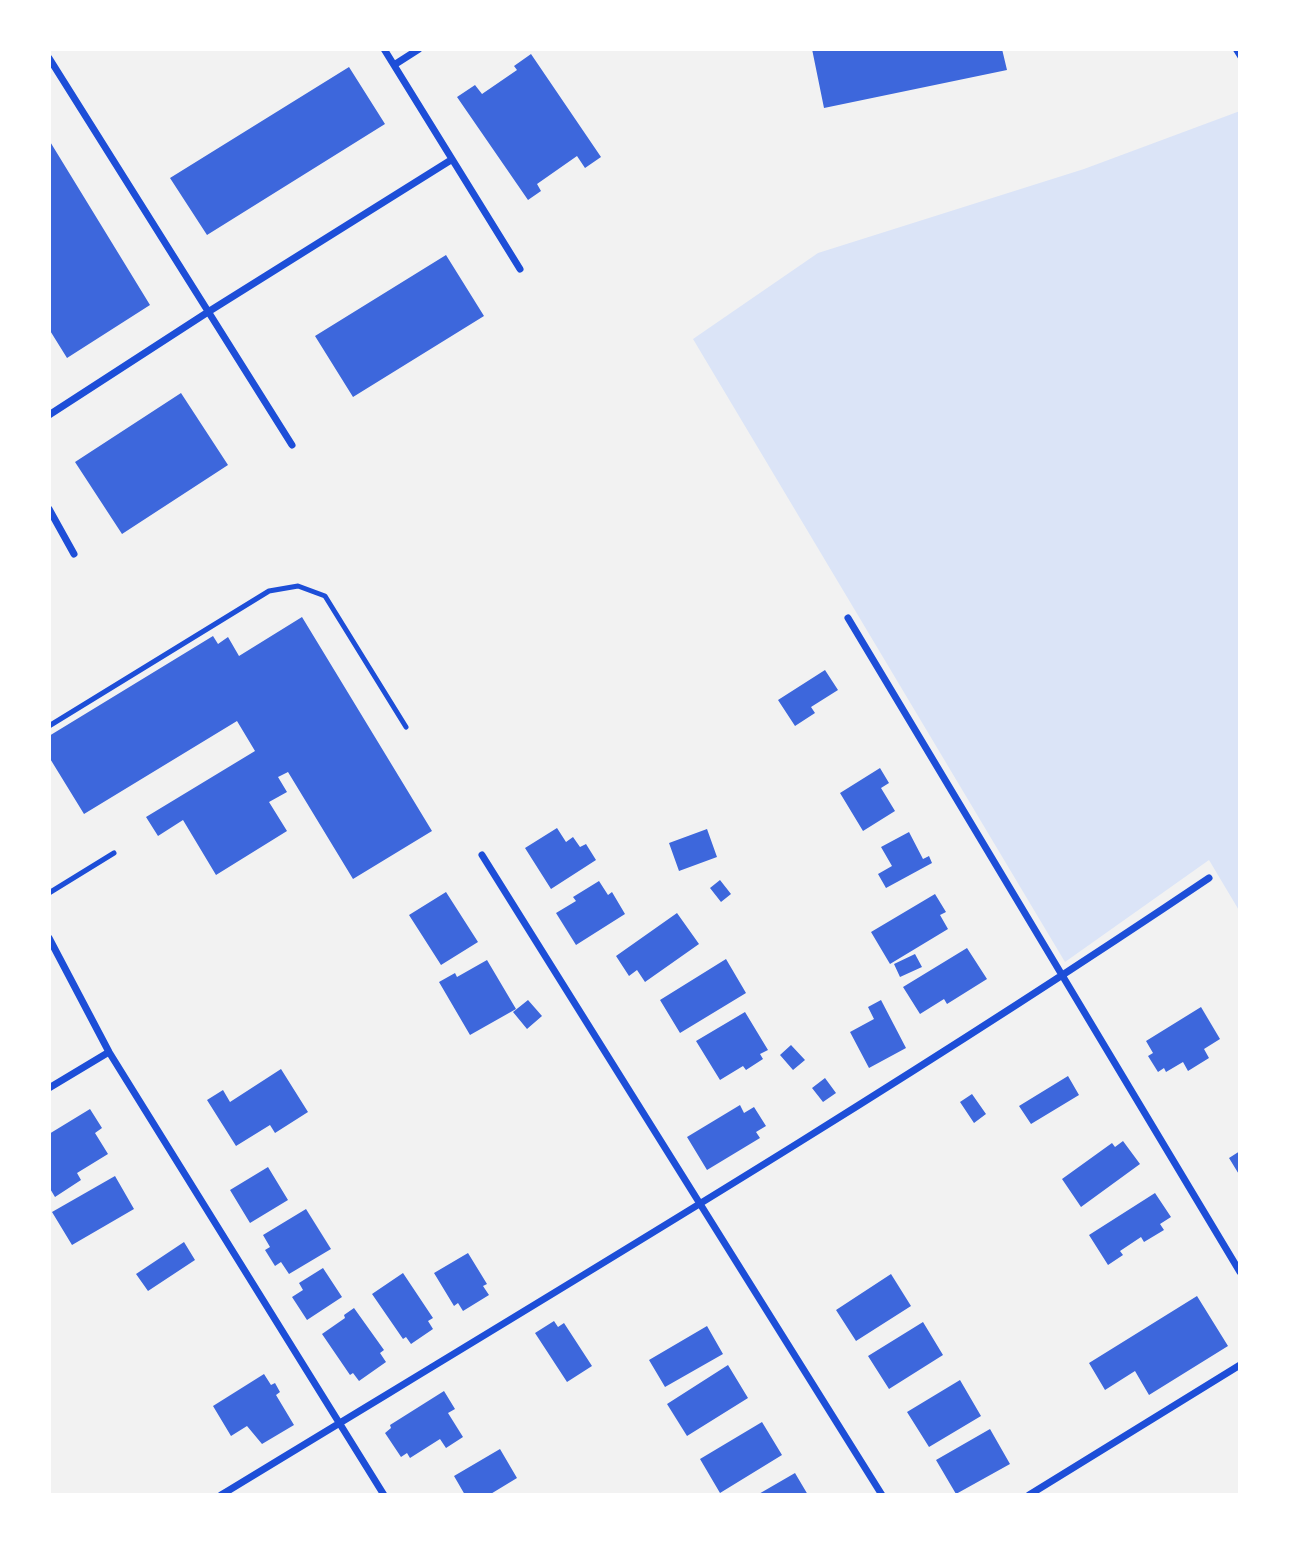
<!DOCTYPE html>
<html>
<head>
<meta charset="utf-8">
<style>
	body { margin:0 }
	#map { position:relative; width:1289px; height:1544px; overflow:hidden; background:#f2f2f2; font-family:Ubuntu,sans-serif }
	canvas { display:block }
	.frame { position:absolute; inset:0; border:51px solid #fff; pointer-events:none }
</style>
</head>
<body>
<div id="map">
<canvas width="1289" height="1544"></canvas>
<div class="frame"></div>
</div>
<script>
const ctx = document.querySelector('canvas').getContext('2d');
ctx.lineJoin = 'round';
function paint(path, color) {
  ctx.fillStyle = color;
  ctx.fill(path, 'evenodd');
}
function stroke(path, color, width, dash) {
  ctx.strokeStyle = color;
  ctx.lineWidth = width;
  ctx.lineCap = dash ? 'butt' : 'round';
  ctx.setLineDash(dash || []);
  ctx.stroke(path);
}
paint(new Path2D(`
	M 1240,111 L 1240,912 L 1209,860 L 1065,962 L 693,339 L 818,253 L 1084,169 Z`), '#dbe4f7');
paint(new Path2D(`
	M 812,49 L 1002,49 L 1007,70 L 824,108 Z
	M 531,54 L 601,157 L 585,168 L 577,156 L 537,184 L 541,191 L 528,200 L 457,97 L 475,85 L 482,94 L 517,70 L 514,66 Z
	M 349,67 L 385,124 L 207,235 L 170,178 Z
	M 49,140 L 150,305 L 67,358 L 49,329 Z
	M 446,255 L 484,316 L 353,397 L 315,336 Z
	M 181,393 L 228,465 L 122,534 L 75,462 Z
	M 302,617 L 432,831 L 353,879 L 288,772 L 278,777 L 287,792 L 269,802 L 287,831 L 216,875 L 183,820 L 158,836 L 146,817 L 255,751 L 237,721 L 84,814 L 49,757 L 49,736 L 213,636 L 218,644 L 228,637 L 239,656 Z
	M 825,670 L 838,690 L 811,707 L 815,713 L 795,726 L 778,700 Z
	M 880,768 L 889,783 L 881,788 L 895,811 L 863,831 L 840,793 Z
	M 557,828 L 566,842 L 573,837 L 580,847 L 586,844 L 596,860 L 551,889 L 525,848 Z
	M 707,829 L 717,857 L 679,871 L 669,843 Z
	M 909,832 L 923,859 L 929,856 L 932,863 L 886,888 L 878,874 L 892,866 L 881,847 Z
	M 720,880 L 731,894 L 721,902 L 710,888 Z
	M 599,881 L 608,895 L 612,892 L 625,914 L 576,945 L 556,913 L 576,901 L 573,897 Z
	M 446,892 L 478,942 L 441,965 L 409,915 Z
	M 935,894 L 946,912 L 940,915 L 948,929 L 890,964 L 871,932 Z
	M 677,913 L 699,944 L 645,982 L 637,970 L 629,976 L 616,956 Z
	M 967,948 L 987,979 L 947,1004 L 944,999 L 920,1014 L 903,987 Z
	M 915,954 L 922,967 L 900,977 L 894,964 Z
	M 726,959 L 746,993 L 680,1033 L 660,1000 Z
	M 487,960 L 516,1009 L 470,1035 L 439,982 L 455,973 L 457,977 Z
	M 528,1000 L 542,1016 L 527,1029 L 513,1012 Z
	M 881,1000 L 906,1048 L 869,1068 L 850,1032 L 874,1019 L 868,1007 Z
	M 1201,1007 L 1220,1039 L 1204,1049 L 1209,1058 L 1188,1071 L 1183,1062 L 1166,1072 L 1164,1068 L 1158,1072 L 1148,1056 L 1153,1053 L 1146,1041 Z
	M 745,1012 L 768,1050 L 760,1054 L 763,1059 L 746,1070 L 743,1066 L 720,1080 L 696,1041 Z
	M 791,1045 L 805,1060 L 793,1070 L 780,1055 Z
	M 281,1069 L 308,1112 L 275,1133 L 270,1125 L 236,1146 L 207,1100 L 223,1090 L 230,1102 Z
	M 1068,1076 L 1079,1095 L 1031,1124 L 1019,1106 Z
	M 825,1078 L 836,1093 L 823,1102 L 812,1088 Z
	M 972,1094 L 986,1114 L 974,1123 L 960,1102 Z
	M 740,1105 L 744,1113 L 754,1107 L 766,1126 L 756,1132 L 760,1138 L 707,1170 L 687,1137 Z
	M 90,1109 L 102,1128 L 95,1133 L 108,1154 L 77,1173 L 81,1180 L 55,1197 L 49,1187 L 49,1134 Z
	M 1123,1141 L 1140,1164 L 1081,1207 L 1062,1179 L 1112,1143 L 1115,1147 Z
	M 1240,1151 L 1240,1176 L 1229,1158 Z
	M 268,1167 L 288,1200 L 250,1223 L 230,1190 Z
	M 115,1176 L 134,1209 L 72,1245 L 52,1212 Z
	M 1155,1193 L 1171,1217 L 1160,1224 L 1164,1230 L 1144,1242 L 1141,1237 L 1120,1251 L 1123,1255 L 1108,1265 L 1089,1235 Z
	M 306,1209 L 331,1249 L 289,1274 L 281,1262 L 275,1266 L 265,1250 L 270,1247 L 263,1235 Z
	M 184,1242 L 195,1260 L 148,1291 L 136,1274 Z
	M 468,1253 L 487,1284 L 483,1286 L 489,1295 L 463,1311 L 458,1303 L 454,1306 L 434,1273 Z
	M 323,1268 L 342,1297 L 307,1320 L 292,1297 L 303,1290 L 299,1283 Z
	M 403,1273 L 433,1318 L 428,1321 L 433,1329 L 411,1344 L 406,1337 L 403,1339 L 372,1294 Z
	M 891,1274 L 911,1306 L 856,1341 L 836,1310 Z
	M 1197,1296 L 1228,1346 L 1149,1395 L 1135,1371 L 1105,1390 L 1089,1363 Z
	M 354,1308 L 384,1350 L 380,1353 L 386,1362 L 359,1381 L 353,1373 L 350,1375 L 322,1334 L 345,1318 L 344,1315 Z
	M 554,1321 L 558,1327 L 564,1323 L 592,1366 L 567,1382 L 535,1333 Z
	M 923,1322 L 943,1355 L 889,1389 L 868,1356 Z
	M 707,1326 L 723,1354 L 665,1387 L 649,1360 Z
	M 728,1365 L 748,1398 L 687,1436 L 667,1404 Z
	M 264,1374 L 271,1385 L 275,1383 L 280,1392 L 276,1395 L 294,1425 L 262,1444 L 247,1426 L 231,1436 L 213,1406 Z
	M 960,1380 L 981,1416 L 929,1447 L 907,1412 Z
	M 444,1391 L 455,1409 L 448,1413 L 463,1437 L 446,1448 L 440,1439 L 410,1458 L 407,1453 L 401,1457 L 385,1433 L 391,1428 L 390,1425 Z
	M 762,1422 L 782,1455 L 720,1493 L 700,1459 Z
	M 990,1429 L 1010,1464 L 956,1494 L 936,1460 Z
	M 500,1449 L 517,1478 L 489,1495 L 465,1495 L 454,1476 Z
	M 795,1473 L 808,1495 L 757,1495 Z`), '#3d67dc');
stroke(new Path2D(`
	M 1235,49 L 1240,57
	M 49,726 L 269,591 L 298,586 L 325,596 L 406,727
	M 49,893 L 114,853`), '#1d4ed8', 5);
stroke(new Path2D(`
	M 384,49 L 520,269
	M 49,58 L 292,445
	M 394,65 L 419,49
	M 49,415 L 208,312 L 451,160
	M 49,509 L 74,554
	M 848,618 L 1240,1272
	M 482,855 L 882,1495
	M 49,938 L 109,1052 L 384,1495
	M 49,1088 L 109,1052
	M 221,1495 C 553,1293 887,1095 1209,878
	M 1029,1495 L 1240,1365`), '#1d4ed8', 7);
</script>
</body>
</html>
